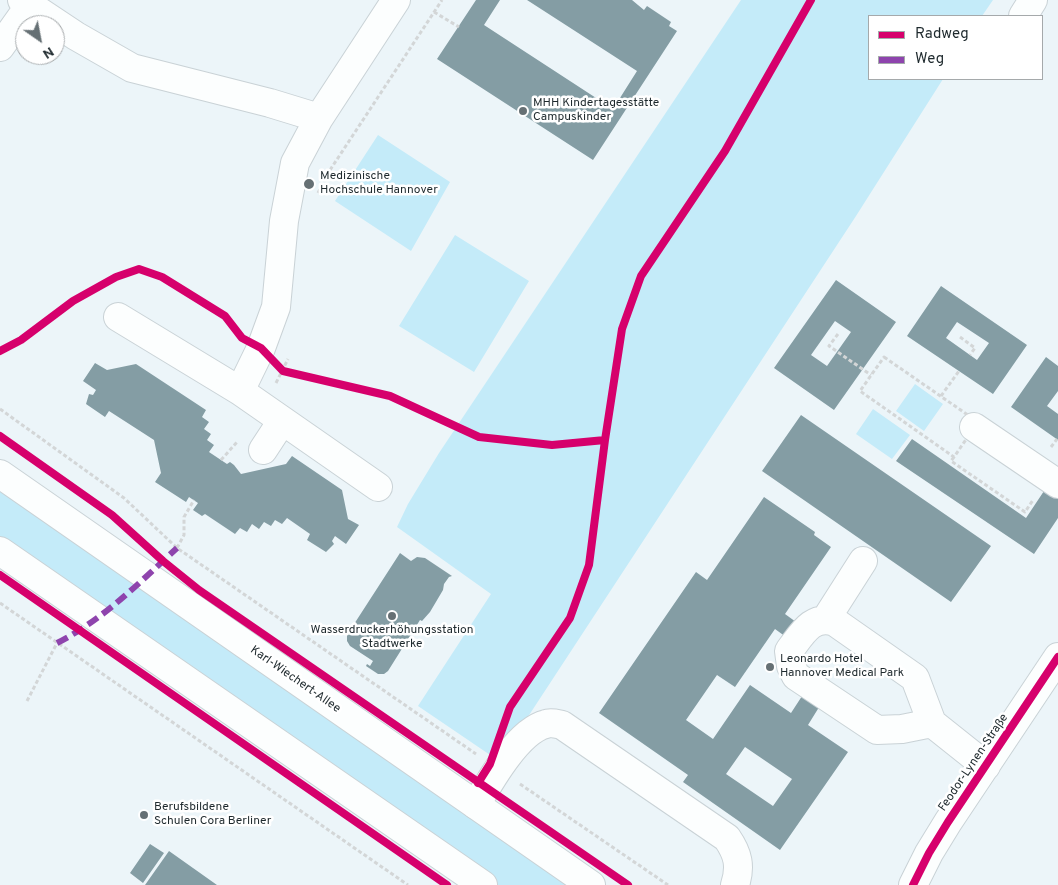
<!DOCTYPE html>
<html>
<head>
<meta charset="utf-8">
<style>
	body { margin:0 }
	#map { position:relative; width:1058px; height:885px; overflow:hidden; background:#ecf5f9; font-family:Overpass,sans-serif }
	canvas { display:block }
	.legend { position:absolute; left:868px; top:15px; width:175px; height:65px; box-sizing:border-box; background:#fff; border:1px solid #a5a9ab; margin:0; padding:6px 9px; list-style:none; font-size:15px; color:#1e292d }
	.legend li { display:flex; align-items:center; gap:10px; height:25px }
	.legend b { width:25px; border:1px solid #a5a9ab }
	.north { position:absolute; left:15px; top:15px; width:50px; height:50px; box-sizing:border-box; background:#fff; border:1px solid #a5a9ab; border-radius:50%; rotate:147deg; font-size:14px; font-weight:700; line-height:20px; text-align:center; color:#1e292d }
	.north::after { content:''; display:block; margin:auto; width:18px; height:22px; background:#667074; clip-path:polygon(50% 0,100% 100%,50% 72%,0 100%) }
</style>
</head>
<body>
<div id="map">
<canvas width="1058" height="885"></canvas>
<ul class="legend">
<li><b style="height:6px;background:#d6006c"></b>Radweg</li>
<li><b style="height:6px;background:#8e44ad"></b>Weg</li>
</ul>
<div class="north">N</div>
</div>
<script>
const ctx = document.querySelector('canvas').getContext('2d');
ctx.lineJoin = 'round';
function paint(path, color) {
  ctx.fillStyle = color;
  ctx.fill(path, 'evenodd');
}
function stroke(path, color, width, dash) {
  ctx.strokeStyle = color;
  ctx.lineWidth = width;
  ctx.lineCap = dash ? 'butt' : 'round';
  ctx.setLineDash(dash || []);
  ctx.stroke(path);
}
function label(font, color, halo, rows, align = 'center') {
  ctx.font = font + ' Overpass,sans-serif';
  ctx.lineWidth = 5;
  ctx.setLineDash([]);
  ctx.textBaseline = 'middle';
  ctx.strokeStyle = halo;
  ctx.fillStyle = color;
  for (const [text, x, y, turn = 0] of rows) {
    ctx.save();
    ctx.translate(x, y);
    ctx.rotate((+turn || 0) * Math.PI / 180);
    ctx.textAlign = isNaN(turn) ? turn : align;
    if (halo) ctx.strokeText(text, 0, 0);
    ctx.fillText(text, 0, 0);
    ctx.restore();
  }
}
paint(new Path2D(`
	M 741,0 L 993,0 L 982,16 L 869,16 L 869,79 L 943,79 L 856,216 L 499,761 L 418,706 L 491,594 L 397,527 L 408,504 L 439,453 Z
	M 378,135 L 450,182 L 411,251 L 335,201 Z
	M 455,235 L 529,281 L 474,372 L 399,326 Z
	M 915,384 L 943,404 L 924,431 L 896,411 Z
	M 873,409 L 910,435 L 892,459 L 856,434 Z
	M 0,474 L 592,885 L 485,885 L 0,551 Z`), '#c4ebf9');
paint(new Path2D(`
	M 476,0 L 500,0 L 484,25 L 613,109 L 637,71 L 527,0 L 632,0 L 644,10 L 647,6 L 671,22 L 669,26 L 677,31 L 593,160 L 437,59 Z
	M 836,280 L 896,322 L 834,410 L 774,368 ZM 835,321 L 851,332 L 827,366 L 811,355 Z
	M 941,286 L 1027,345 L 993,394 L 907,336 ZM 957,322 L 989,343 L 977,360 L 946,338 Z
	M 1046,357 L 1058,366 L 1058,391 L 1047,406 L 1058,414 L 1058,440 L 1011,407 Z
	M 95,363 L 107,370 L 136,364 L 206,410 L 202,417 L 209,422 L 204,429 L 211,434 L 207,440 L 214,445 L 209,452 L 227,464 L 230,462 L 234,465 L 241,474 L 286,464 L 292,456 L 342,490 L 348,519 L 359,525 L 346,544 L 335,536 L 332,541 L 334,544 L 326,552 L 307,540 L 310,534 L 287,518 L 282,524 L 275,520 L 271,526 L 264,522 L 259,529 L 252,524 L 247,532 L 240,528 L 235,534 L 205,514 L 202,516 L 193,510 L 198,503 L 189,497 L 186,502 L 155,482 L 161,473 L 154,440 L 109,411 L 105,417 L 86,404 L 89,394 L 93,395 L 96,390 L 83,381 Z
	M 801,415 L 991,546 L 951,602 L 762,471 Z
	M 912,439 L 1026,518 L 1046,488 L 1058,496 L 1058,518 L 1034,554 L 896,461 Z
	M 764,497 L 815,532 L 814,535 L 831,547 L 785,614 L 796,622 L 786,637 L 775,629 L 735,687 L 717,675 L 686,720 L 713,739 L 750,685 L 791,713 L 804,693 L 821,704 L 808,725 L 848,752 L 780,850 L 683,782 L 688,775 L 599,713 L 696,572 L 707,580 ZM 745,747 L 792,779 L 773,806 L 726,774 Z
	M 400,553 L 411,561 L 417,557 L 425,558 L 452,576 L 449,577 L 444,584 L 443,590 L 430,612 L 422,621 L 420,620 L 388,671 L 384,674 L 378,674 L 366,666 L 367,664 L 370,666 L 373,661 L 350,646 L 347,641 L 347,635 Z
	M 150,844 L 164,853 L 143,883 L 130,873 Z
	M 169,851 L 217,885 L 145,885 Z`), '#849da4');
const minor = new Path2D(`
	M 22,0 L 76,36 L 132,68 L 270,103 L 319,118
	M 1023,16 L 1033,0
	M 0,47 L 30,5
	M 118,317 L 240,391 L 378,487
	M 240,391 L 261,348 L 276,307 L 284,221 L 295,163 L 319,118 L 396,0
	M 974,427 L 1058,484
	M 263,450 L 282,421
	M 826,619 L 863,561
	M 932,723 L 902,729 L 877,730 L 796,676 L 791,666 L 789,651 C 802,634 812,614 835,622 L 915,678 L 932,723 L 986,766
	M 476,805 C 490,781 518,731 546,724 C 551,722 557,724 562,725 L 727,838 C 738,854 741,866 735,885
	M 913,885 L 929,853 L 948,822 L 1058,657`);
const major = new Path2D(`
	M 0,474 L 591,885
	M 0,551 L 483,885`);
stroke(minor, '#c9d2d6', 30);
stroke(major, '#c9d2d6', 30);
stroke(new Path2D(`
	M 434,12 L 459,27
	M 318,193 L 330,170 L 442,0
	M 838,334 L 829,346 L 871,375
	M 960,337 L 975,348 L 970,355
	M 884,357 L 978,422 L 954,457 L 860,391 Z
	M 276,383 L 288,359
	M 941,396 L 959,371
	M 0,409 L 124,498 L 177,548 L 476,754
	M 1051,447 L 1057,439
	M 954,457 L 951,461 L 1025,512 L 1033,500
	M 221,460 L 237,442
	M 177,548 L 184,535 L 184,517 L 194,500
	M 0,603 L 408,885
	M 27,701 L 57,643
	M 520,784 L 668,885`), '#d3d6d7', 3, [4, 2.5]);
stroke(minor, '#fcfefe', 28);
stroke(major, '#fcfefe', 28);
stroke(new Path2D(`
	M 57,643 C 104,619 139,583 177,548`), '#8e44ad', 6, [12, 6]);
stroke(new Path2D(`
	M 0,351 L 21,340 L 73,301 L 116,277 L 139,269 L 162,277 L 225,316 L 242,338 L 261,348 L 283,371 L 390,396 L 479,437 L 552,445 L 605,440
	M 0,436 L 112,515 L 163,561 L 199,590 L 628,885
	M 0,575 L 447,885
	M 478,783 L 490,764 L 510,707 L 570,618 L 589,565 L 605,440 L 622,329 L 641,276 L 725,151 L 811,0
	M 913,885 L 929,853 L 948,822 L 1058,657`), '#d6006c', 8);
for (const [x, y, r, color] of [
	[523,111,5,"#667074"],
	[309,184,6,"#667074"],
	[392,616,5,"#667074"],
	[770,667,5,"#667074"],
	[144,815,5,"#667074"]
]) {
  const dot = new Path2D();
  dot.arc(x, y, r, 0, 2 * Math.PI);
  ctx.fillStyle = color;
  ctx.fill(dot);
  stroke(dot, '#fff', 2);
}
label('12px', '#1e292d', '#fff', [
	["MHH Kindertagesstätte",533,104],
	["Campuskinder",533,118],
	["Medizinische",320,177],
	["Hochschule Hannover",320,191],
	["Wasserdruckerhöhungsstation",392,631,"center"],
	["Stadtwerke",392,645,"center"],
	["Leonardo Hotel",780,660],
	["Hannover Medical Park",780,674],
	["Berufsbildene",154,808],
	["Schulen Cora Berliner",154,822]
], 'left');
label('12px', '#1e292d', '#fff', [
	["Karl-Wiechert-Allee",295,680,35],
	["Feodor-Lynen-Straße",974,763,-56]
]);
</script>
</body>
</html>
